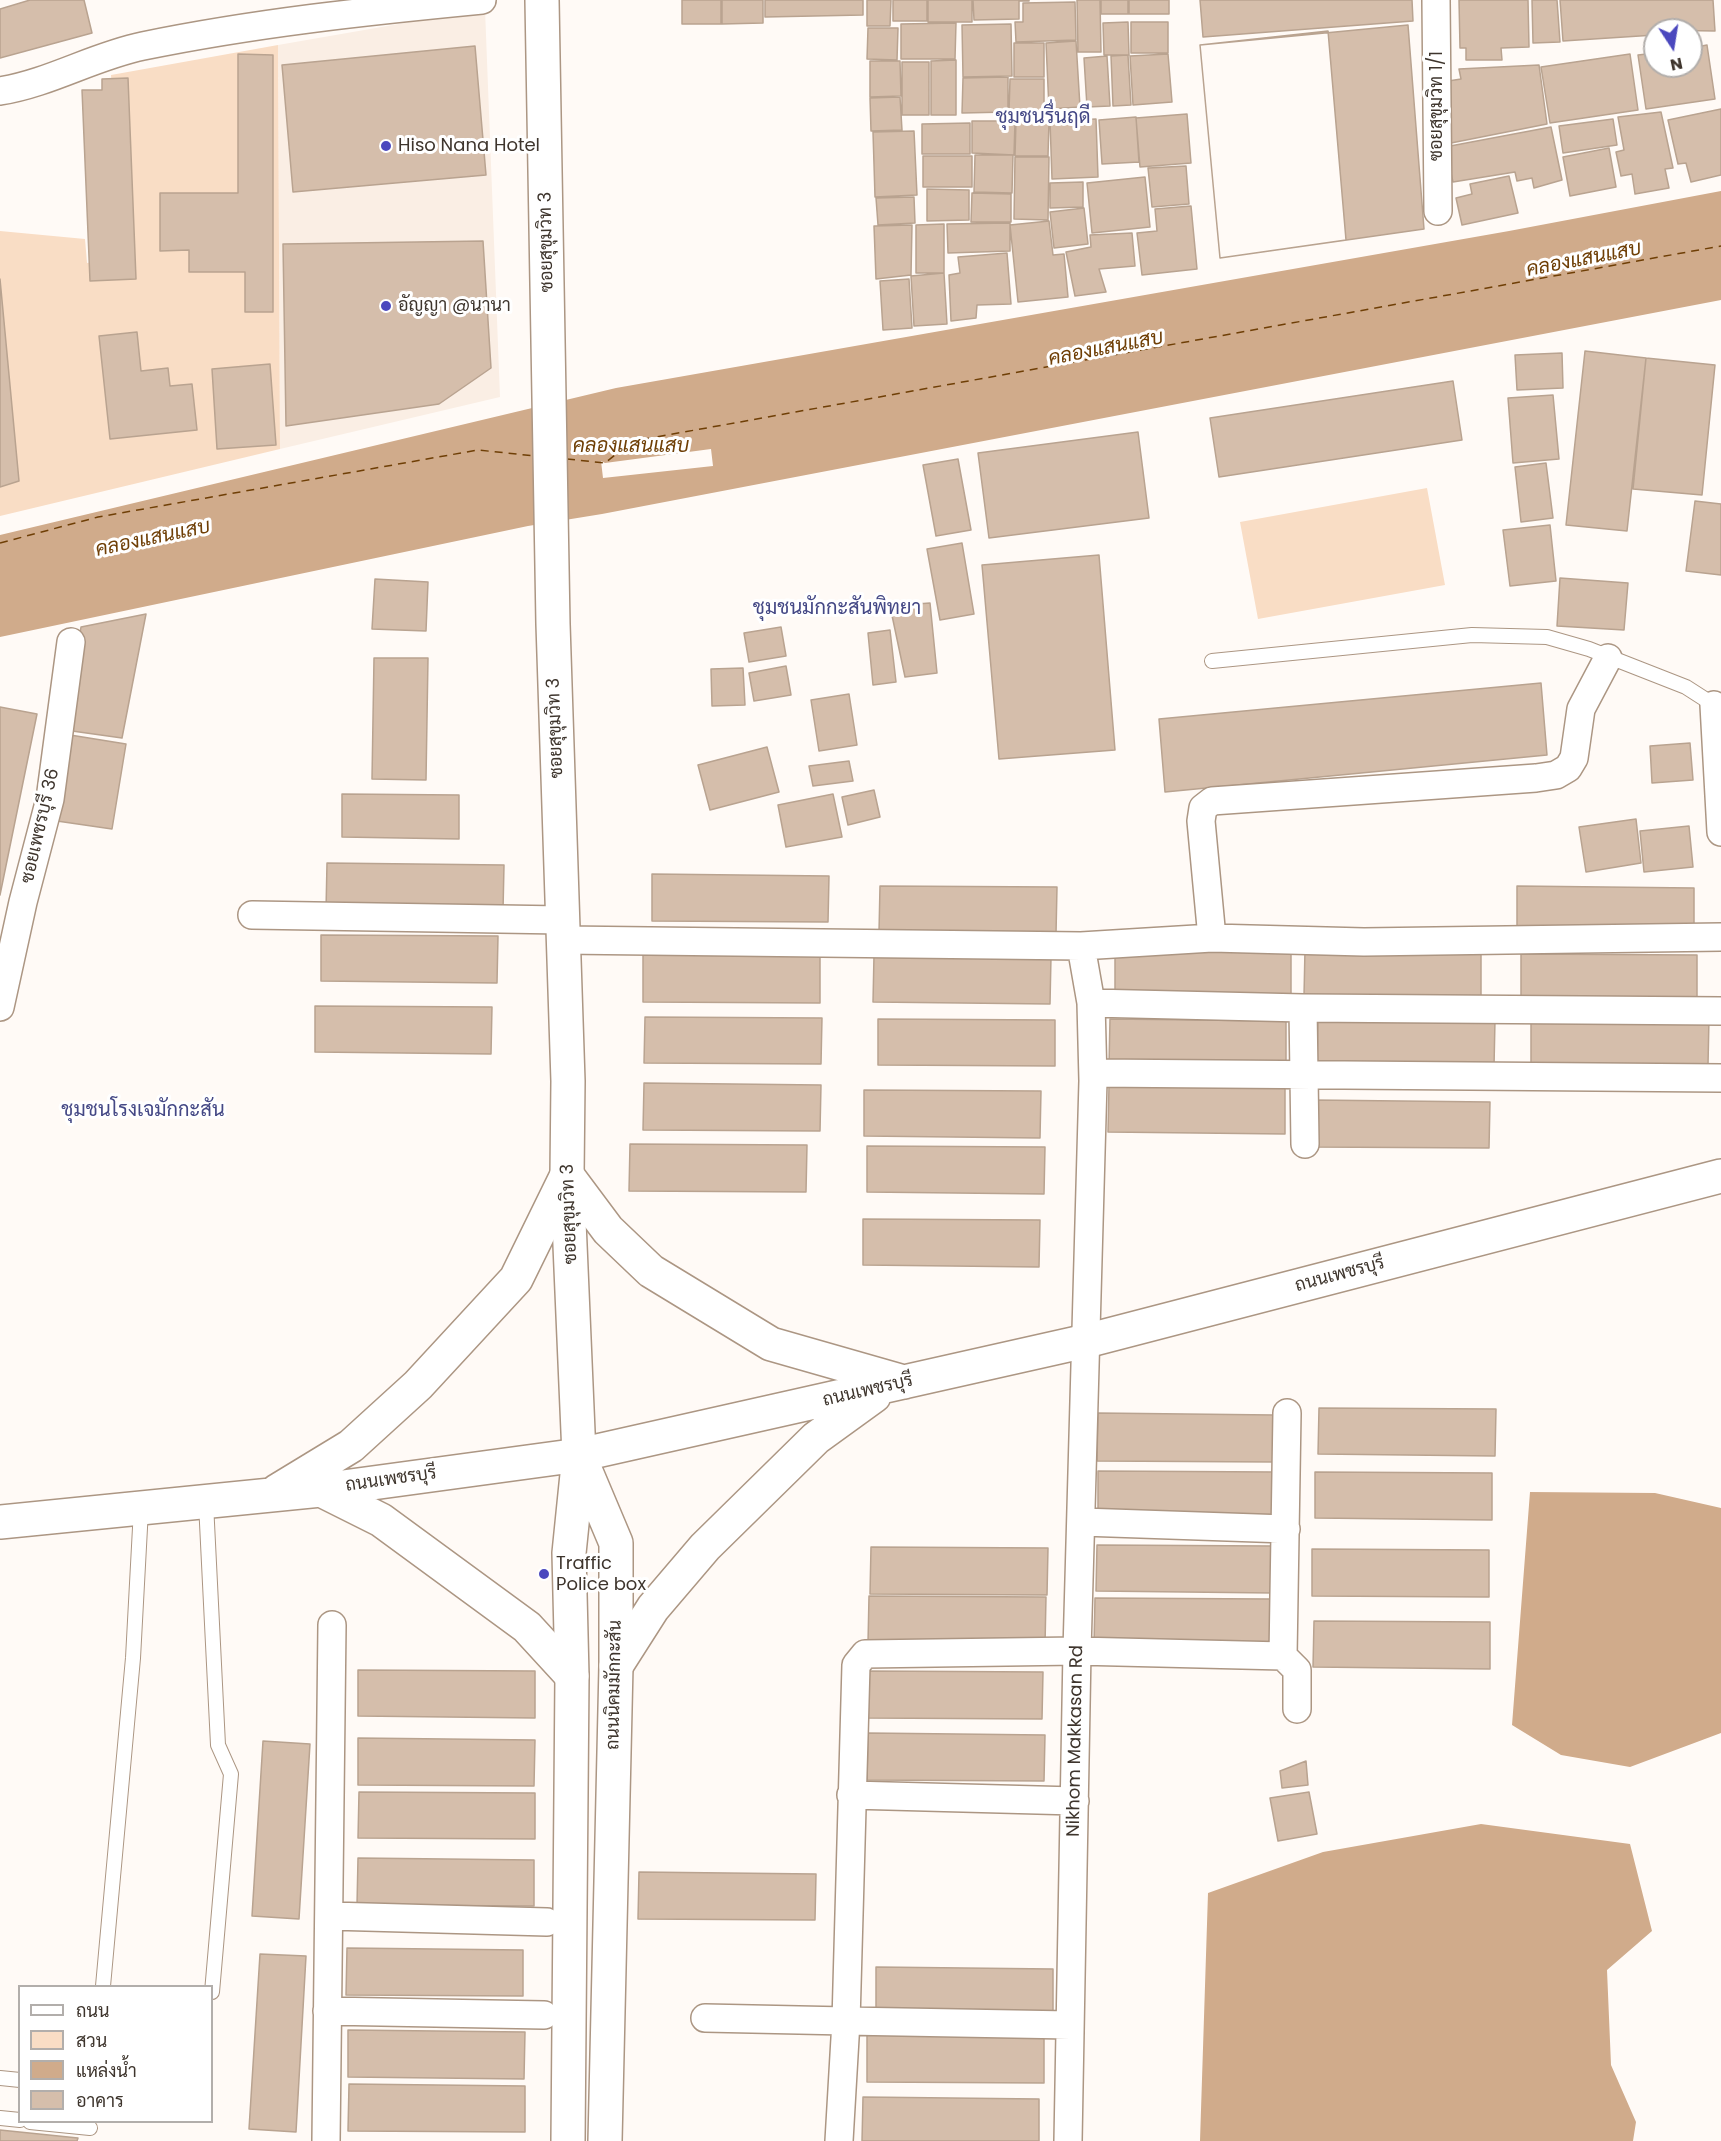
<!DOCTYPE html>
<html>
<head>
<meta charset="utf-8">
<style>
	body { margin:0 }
	#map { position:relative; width:1721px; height:2141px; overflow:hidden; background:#fffaf6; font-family:Poppins,Sarabun,sans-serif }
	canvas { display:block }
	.legend { position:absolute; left:18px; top:1985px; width:195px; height:138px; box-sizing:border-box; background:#fff; border:2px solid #b2aeab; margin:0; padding:8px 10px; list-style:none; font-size:18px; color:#3e352d }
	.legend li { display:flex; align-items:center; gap:12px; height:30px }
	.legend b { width:30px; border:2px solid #b2aeab }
	.north { position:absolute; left:1643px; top:18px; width:60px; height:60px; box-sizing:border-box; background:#fff; border:2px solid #b2aeab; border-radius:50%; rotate:168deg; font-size:16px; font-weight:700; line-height:24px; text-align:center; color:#3e352d }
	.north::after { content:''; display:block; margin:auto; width:21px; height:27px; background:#4b48be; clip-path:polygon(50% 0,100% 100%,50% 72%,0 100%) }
</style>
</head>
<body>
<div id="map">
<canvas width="1721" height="2141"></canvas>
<ul class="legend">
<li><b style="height:8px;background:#fff"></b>ถนน</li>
<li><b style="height:16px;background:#f9ddc5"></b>สวน</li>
<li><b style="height:16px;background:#d0ab8b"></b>แหล่งน้ำ</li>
<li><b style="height:16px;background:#d5beab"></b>อาคาร</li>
</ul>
<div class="north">N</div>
</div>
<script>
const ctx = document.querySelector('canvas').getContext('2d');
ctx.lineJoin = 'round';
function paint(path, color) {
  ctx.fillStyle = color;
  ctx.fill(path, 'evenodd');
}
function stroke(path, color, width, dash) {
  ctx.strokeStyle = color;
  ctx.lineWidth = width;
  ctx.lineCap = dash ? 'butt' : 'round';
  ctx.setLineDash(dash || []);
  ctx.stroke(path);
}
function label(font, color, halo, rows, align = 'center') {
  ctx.font = font + ' Poppins,Sarabun,sans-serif';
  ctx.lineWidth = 6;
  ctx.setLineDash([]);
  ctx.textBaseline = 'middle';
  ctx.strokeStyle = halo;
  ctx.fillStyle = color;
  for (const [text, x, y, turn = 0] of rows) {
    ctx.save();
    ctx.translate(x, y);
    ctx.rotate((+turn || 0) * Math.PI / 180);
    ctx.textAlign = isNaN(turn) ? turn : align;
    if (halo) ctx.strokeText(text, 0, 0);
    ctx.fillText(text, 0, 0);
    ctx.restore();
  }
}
paint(new Path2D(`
	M 485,9 L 500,397 L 280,449 L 278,45 Z`), '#faeee4');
paint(new Path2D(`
	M 278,45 L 280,449 L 0,516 L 0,231 L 85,239 L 87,263 L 120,258 L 111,75 Z
	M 1427,488 L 1445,585 L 1258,619 L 1240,522 Z`), '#f9ddc5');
paint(new Path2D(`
	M 1721,191 L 1721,300 L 602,514 L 528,526 L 0,637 L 0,535 L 616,388 L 1509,231 Z
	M 1530,1492 L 1655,1493 L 1721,1508 L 1721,1733 L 1630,1767 L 1561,1755 L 1512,1725 Z
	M 1481,1824 L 1630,1844 L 1652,1931 L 1607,1970 L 1611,2065 L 1636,2122 L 1633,2141 L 1200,2141 L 1208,1893 L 1323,1852 Z`), '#d0ab8b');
paint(new Path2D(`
	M 711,449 L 713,466 L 603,478 L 601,461 L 605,463 Z`), '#fffaf6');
stroke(new Path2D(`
	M 567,459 L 605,463 L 620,451 L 645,439 L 1721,246
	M 0,543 L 98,517 L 478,450 L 535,456`), '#6f3f06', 1.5, [8, 6]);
const building = new Path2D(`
	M 30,0 L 84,0 L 92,33 L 0,58 L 0,9 Z
	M 682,0 L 721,0 L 721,24 L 682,24 Z
	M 722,0 L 763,0 L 763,23 L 722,24 Z
	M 765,0 L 863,0 L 863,15 L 765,17 Z
	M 867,0 L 891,0 L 890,26 L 867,26 Z
	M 893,0 L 927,0 L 927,21 L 893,21 Z
	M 928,0 L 972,0 L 972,22 L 928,22 Z
	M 973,0 L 1029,0 L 1029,1 L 1019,1 L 1019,19 L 974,20 Z
	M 1077,0 L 1100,0 L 1101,52 L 1078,52 Z
	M 1101,0 L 1128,0 L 1128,14 L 1101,14 Z
	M 1129,0 L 1169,0 L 1169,14 L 1129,14 Z
	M 1200,0 L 1412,0 L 1413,21 L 1203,37 Z
	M 1459,0 L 1528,0 L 1529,47 L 1501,48 L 1502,60 L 1466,60 L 1466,48 L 1460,48 Z
	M 1532,0 L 1557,0 L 1560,42 L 1533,43 Z
	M 1560,0 L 1713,0 L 1715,31 L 1655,30 L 1655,35 L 1563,41 Z
	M 1075,2 L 1076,40 L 1016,42 L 1015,22 L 1023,22 L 1023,3 Z
	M 1128,22 L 1129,55 L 1104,55 L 1103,23 Z
	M 1131,22 L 1168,22 L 1168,53 L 1131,53 Z
	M 956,23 L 955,59 L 901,59 L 901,24 Z
	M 1011,24 L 1012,76 L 963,77 L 962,25 Z
	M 1408,25 L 1424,229 L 1220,258 L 1200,45 Z
	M 868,28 L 898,28 L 897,60 L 867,59 Z
	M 1328,31 L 1346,240 L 1220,258 L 1200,45 Z
	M 1076,41 L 1080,107 L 1049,109 L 1046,43 Z
	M 1014,43 L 1044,43 L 1044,77 L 1014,77 Z
	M 1707,45 L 1715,99 L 1646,109 L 1638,55 L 1655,53 L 1655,66 L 1691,66 L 1691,48 Z
	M 475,46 L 486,175 L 293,192 L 282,65 Z
	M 238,54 L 273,55 L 273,312 L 245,312 L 245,272 L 189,272 L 189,250 L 160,251 L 160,193 L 238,193 Z
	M 1168,54 L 1172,102 L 1133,105 L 1130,56 Z
	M 1630,54 L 1638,110 L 1550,123 L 1541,67 Z
	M 1128,55 L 1131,105 L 1113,106 L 1111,56 Z
	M 1107,56 L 1110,106 L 1087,107 L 1084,58 Z
	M 956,60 L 956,115 L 931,115 L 931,61 Z
	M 870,61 L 900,61 L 901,96 L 870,97 Z
	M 902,62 L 929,62 L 929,115 L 902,115 Z
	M 1539,65 L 1547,124 L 1446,144 L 1442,82 L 1461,79 L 1459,69 Z
	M 1008,77 L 1008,112 L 962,113 L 963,78 Z
	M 128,78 L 136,279 L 90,281 L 82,90 L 102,90 L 102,79 Z
	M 1010,79 L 1044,79 L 1044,112 L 1009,112 Z
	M 900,97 L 902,130 L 871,131 L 870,98 Z
	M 1721,109 L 1721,175 L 1691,182 L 1686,163 L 1678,164 L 1668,120 Z
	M 1661,112 L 1673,168 L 1665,169 L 1669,188 L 1635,194 L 1632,174 L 1621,176 L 1616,152 L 1624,150 L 1618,117 Z
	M 1187,114 L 1191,163 L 1140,167 L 1136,118 Z
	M 1136,117 L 1139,162 L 1102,164 L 1099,120 Z
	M 1096,119 L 1098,177 L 1052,179 L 1050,121 Z
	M 1613,119 L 1617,145 L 1563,153 L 1559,126 Z
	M 972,121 L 1015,121 L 1014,155 L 972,153 Z
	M 1016,121 L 1049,121 L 1048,156 L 1015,156 Z
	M 970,123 L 970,154 L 922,154 L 922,124 Z
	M 1551,127 L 1562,180 L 1534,188 L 1532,178 L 1517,181 L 1515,172 L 1453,182 L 1445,147 Z
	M 914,131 L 917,195 L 875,197 L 873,132 Z
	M 1609,148 L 1616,187 L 1570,196 L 1563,157 Z
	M 975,155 L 1013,155 L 1012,193 L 974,192 Z
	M 923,156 L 972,156 L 972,187 L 923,187 Z
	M 1015,157 L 1049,157 L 1048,220 L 1014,219 Z
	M 1186,166 L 1189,204 L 1152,207 L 1148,168 Z
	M 1509,176 L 1518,213 L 1462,225 L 1456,198 L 1472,194 L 1470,184 Z
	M 1145,177 L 1150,227 L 1092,233 L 1087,183 Z
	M 1083,182 L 1083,207 L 1050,208 L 1050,183 Z
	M 927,189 L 969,190 L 969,220 L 927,221 Z
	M 972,193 L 1011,194 L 1011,222 L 971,222 Z
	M 914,197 L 915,223 L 878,225 L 876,198 Z
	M 1191,206 L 1197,269 L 1142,275 L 1137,233 L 1157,231 L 1155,209 Z
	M 1084,208 L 1088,244 L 1054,248 L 1050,212 Z
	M 1049,221 L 1053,255 L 1064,254 L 1068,297 L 1018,302 L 1010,225 Z
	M 1010,223 L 1010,251 L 948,253 L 947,224 Z
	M 944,224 L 944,273 L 916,273 L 916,225 Z
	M 912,225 L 911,275 L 876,279 L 874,226 Z
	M 1132,233 L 1135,266 L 1099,269 L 1106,292 L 1075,296 L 1066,252 L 1091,247 L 1090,235 Z
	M 483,241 L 491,368 L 439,404 L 286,426 L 283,244 Z
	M 1007,253 L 1011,304 L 977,305 L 976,318 L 951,321 L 949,275 L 960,273 L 958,257 Z
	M 944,273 L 947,324 L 914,326 L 911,276 Z
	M 0,279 L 19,481 L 0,487 Z
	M 909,279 L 912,328 L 883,330 L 880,281 Z
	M 137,332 L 141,371 L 168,368 L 170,386 L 192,384 L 197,430 L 110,439 L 99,336 Z
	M 1585,351 L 1646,358 L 1627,531 L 1566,525 Z
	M 1562,353 L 1563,388 L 1517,390 L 1515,355 Z
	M 1646,358 L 1715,365 L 1702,495 L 1633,489 Z
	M 270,364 L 276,445 L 217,449 L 212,369 Z
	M 1453,381 L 1462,440 L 1219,477 L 1210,418 Z
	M 1553,395 L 1559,459 L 1513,463 L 1508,398 Z
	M 1138,432 L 1149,518 L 989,538 L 978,453 Z
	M 958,459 L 971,530 L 936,536 L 923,465 Z
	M 1546,463 L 1553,518 L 1521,522 L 1515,467 Z
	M 1695,501 L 1721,504 L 1721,575 L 1686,571 Z
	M 1550,525 L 1556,581 L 1510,586 L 1503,530 Z
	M 962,543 L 974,614 L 940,620 L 927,549 Z
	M 1099,555 L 1115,750 L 999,759 L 982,565 Z
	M 1560,578 L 1628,583 L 1624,630 L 1557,626 Z
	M 375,579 L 428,582 L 426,631 L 372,629 Z
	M 930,603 L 937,673 L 905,677 L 890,606 Z
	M 146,614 L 122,738 L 65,730 L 81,627 Z
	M 781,627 L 786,656 L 749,662 L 744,633 Z
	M 890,630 L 896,682 L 873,685 L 868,633 Z
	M 374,658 L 428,658 L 426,780 L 372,779 Z
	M 786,666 L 791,695 L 754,701 L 749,673 Z
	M 743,668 L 745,705 L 712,706 L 711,669 Z
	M 1541,683 L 1547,755 L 1165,792 L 1159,719 Z
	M 849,694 L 857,745 L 819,751 L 811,700 Z
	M 0,707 L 37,714 L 0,895 Z
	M 64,734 L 126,744 L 112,829 L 50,820 Z
	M 1690,743 L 1693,780 L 1652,783 L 1650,746 Z
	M 767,747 L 779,792 L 710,810 L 698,765 Z
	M 849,761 L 853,781 L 813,786 L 809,766 Z
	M 874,790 L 880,817 L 848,825 L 842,797 Z
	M 342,794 L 459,795 L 459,839 L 342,837 Z
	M 833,794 L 842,837 L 786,847 L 778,805 Z
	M 1636,819 L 1641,863 L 1586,872 L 1579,827 Z
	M 1689,826 L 1693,867 L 1644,872 L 1640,831 Z
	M 327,863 L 504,865 L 503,911 L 326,910 Z
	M 652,874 L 829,876 L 828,922 L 652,921 Z
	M 880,886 L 1057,887 L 1056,934 L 879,932 Z
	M 1517,886 L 1694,888 L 1694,934 L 1517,933 Z
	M 321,935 L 498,936 L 497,983 L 321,981 Z
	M 1305,949 L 1481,950 L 1481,997 L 1304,996 Z
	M 1115,951 L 1291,952 L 1291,998 L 1115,997 Z
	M 1521,954 L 1697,955 L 1697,1002 L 1521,1001 Z
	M 643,955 L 820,956 L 820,1003 L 643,1002 Z
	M 874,955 L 1051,957 L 1050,1004 L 873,1002 Z
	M 315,1006 L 492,1007 L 491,1054 L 315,1052 Z
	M 645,1017 L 822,1018 L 821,1064 L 644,1063 Z
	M 1531,1017 L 1709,1018 L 1708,1065 L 1531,1064 Z
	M 878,1019 L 1055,1020 L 1055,1066 L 878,1065 Z
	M 1110,1019 L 1286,1021 L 1286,1067 L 1109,1066 Z
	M 1318,1019 L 1495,1020 L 1494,1067 L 1317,1066 Z
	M 644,1083 L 821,1085 L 820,1131 L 643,1130 Z
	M 1109,1086 L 1285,1087 L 1285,1134 L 1108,1132 Z
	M 864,1090 L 1041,1091 L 1040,1138 L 864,1136 Z
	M 1313,1100 L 1490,1102 L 1489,1148 L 1312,1147 Z
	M 630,1144 L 807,1145 L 806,1192 L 629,1191 Z
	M 867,1146 L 1045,1147 L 1044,1194 L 867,1192 Z
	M 863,1219 L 1040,1220 L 1039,1267 L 863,1265 Z
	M 1319,1408 L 1496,1409 L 1495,1456 L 1318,1454 Z
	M 1098,1413 L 1274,1415 L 1274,1462 L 1097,1461 Z
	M 1098,1471 L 1275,1472 L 1275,1519 L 1098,1518 Z
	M 1315,1472 L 1492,1473 L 1492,1520 L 1315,1518 Z
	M 1097,1545 L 1273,1546 L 1273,1593 L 1096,1591 Z
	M 871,1547 L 1048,1548 L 1047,1595 L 870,1594 Z
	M 1312,1549 L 1489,1550 L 1489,1597 L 1312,1596 Z
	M 869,1596 L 1046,1597 L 1045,1645 L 868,1643 Z
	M 1095,1598 L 1271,1599 L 1270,1646 L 1094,1645 Z
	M 1314,1621 L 1490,1622 L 1490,1669 L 1313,1667 Z
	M 358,1670 L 535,1671 L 535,1718 L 358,1716 Z
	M 867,1671 L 1043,1672 L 1042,1719 L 866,1718 Z
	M 868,1733 L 1045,1735 L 1044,1781 L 867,1780 Z
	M 358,1738 L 535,1740 L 534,1786 L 358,1785 Z
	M 263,1741 L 310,1744 L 299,1919 L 252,1916 Z
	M 1306,1761 L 1308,1785 L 1282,1788 L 1280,1771 Z
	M 359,1792 L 535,1793 L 535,1839 L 358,1838 Z
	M 1309,1792 L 1317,1834 L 1278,1841 L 1270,1798 Z
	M 358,1858 L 534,1860 L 534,1906 L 357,1905 Z
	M 639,1872 L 816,1874 L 815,1920 L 638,1919 Z
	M 347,1948 L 523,1950 L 523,1996 L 346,1995 Z
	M 260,1954 L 306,1956 L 296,2132 L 249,2129 Z
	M 876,1967 L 1053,1969 L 1053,2015 L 876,2014 Z
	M 348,2030 L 525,2032 L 524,2079 L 348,2077 Z
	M 867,2035 L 1044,2037 L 1044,2083 L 867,2082 Z
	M 349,2084 L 525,2086 L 525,2132 L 348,2131 Z
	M 863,2097 L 1039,2099 L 1039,2141 L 862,2141 Z
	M 0,2130 L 78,2138 L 77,2141 L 0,2141 Z`);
paint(building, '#d5beab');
stroke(building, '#b9a390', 1.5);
const lane = new Path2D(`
	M 1212,661 L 1472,635 L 1547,637 L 1589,649 L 1686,687 L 1714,705 L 1719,704
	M 206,1503 L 218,1745 L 231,1774 L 212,1992
	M 103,1986 L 133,1658 L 141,1509
	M 0,2078 L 20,2080
	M 0,2118 L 20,2120
	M 30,2122 L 90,2128`);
const street = new Path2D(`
	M 1436,0 L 1438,211
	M 0,91 C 50,83 94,56 143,46 C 255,23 368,11 482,0
	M 1714,705 L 1721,832
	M 252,915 L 562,920
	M 1212,938 L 1201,821 L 1203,808 L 1212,801 L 1536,778 L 1556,775 L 1568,768 L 1574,758 L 1581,709 L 1608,658
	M 563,940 L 1081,946
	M 1091,1003 L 1303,1008 L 1721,1011
	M 0,1007 L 23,902 L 50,799 L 71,642
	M 1303,1008 L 1305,1144
	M 1093,1073 L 1721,1078
	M 1082,1522 L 1286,1529
	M 1283,1656 L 1297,1670 L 1297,1709
	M 851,1795 L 1075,1801
	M 330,1916 L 547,1922
	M 327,2011 L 544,2015
	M 705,2018 L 846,2021 L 856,1665 L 865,1654 L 1077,1651 L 1283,1656 L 1287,1413
	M 326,2141 L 332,1625
	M 839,2141 L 846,2021 L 1070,2025
	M 1068,2141 L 1077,1651 L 1093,1081 L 1091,1003 L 1081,946 L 1212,938 L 1364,942 L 1721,937`);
const secondary = new Path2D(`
	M 542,0 L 553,624 L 568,1081 L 567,1175 L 579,1455 L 569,1553 L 572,1676 L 568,2141
	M 581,1460 L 616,1543 L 616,1666 L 605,2141`);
const primary = new Path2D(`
	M 321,1490 L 381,1520 L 527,1627 L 572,1676
	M 277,1491 L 351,1446 L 418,1385 L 516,1279 L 567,1175 L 608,1230 L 651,1271 L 771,1344 L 904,1382
	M 0,1522 L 321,1490 L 579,1455 L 1086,1341 L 1721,1176
	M 616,1666 L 653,1608 L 705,1547 L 816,1438 L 874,1396`);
stroke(lane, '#ac9683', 16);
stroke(street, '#ac9683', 30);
stroke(secondary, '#ac9683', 36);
stroke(primary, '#ac9683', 36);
stroke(lane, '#fff', 14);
stroke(street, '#fff', 27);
stroke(secondary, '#fff', 33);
stroke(primary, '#fff', 33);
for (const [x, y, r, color] of [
	[386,146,6,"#4b48be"],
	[386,306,6,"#4b48be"],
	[544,1574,6,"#4b48be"]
]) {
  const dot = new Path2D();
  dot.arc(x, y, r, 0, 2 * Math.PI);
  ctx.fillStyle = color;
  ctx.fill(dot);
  stroke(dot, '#fff', 2);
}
label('18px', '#3e352d', '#fff', [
	["ซอยสุขุมวิท 1/1",1437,106,-90],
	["ซอยสุขุมวิท 3",547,242,-91],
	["ซอยสุขุมวิท 3",556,728,-92],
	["ซอยเพชรบุรี 36",41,826,-77],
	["ซอยสุขุมวิท 3",570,1214,-92],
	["ถนนเพชรบุรี",1340,1275,-15],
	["ถนนเพชรบุรี",868,1391,-13],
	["ถนนเพชรบุรี",391,1480,-8],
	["ถนนนิคมมักกะสัน",615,1685,-89],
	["Nikhom Makkasan Rd",1076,1741,-89]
]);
label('18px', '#3e352d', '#fff', [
	["Hiso Nana Hotel",398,146],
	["อัญญา @นานา",398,306],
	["Traffic",556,1564],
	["Police box",556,1585]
], 'left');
label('20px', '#444885', '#fff', [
	["ชุมชนรื่นฤดี",1043,118],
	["ชุมชนมักกะสันพิทยา",837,609],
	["ชุมชนโรงเจมักกะสัน",143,1111]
]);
label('italic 20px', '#6f3f06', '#fff', [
	["คลองแสนแสบ",1584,260,-11],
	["คลองแสนแสบ",1106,349,-11],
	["คลองแสนแสบ",631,447],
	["คลองแสนแสบ",153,539,-12]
]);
</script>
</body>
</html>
